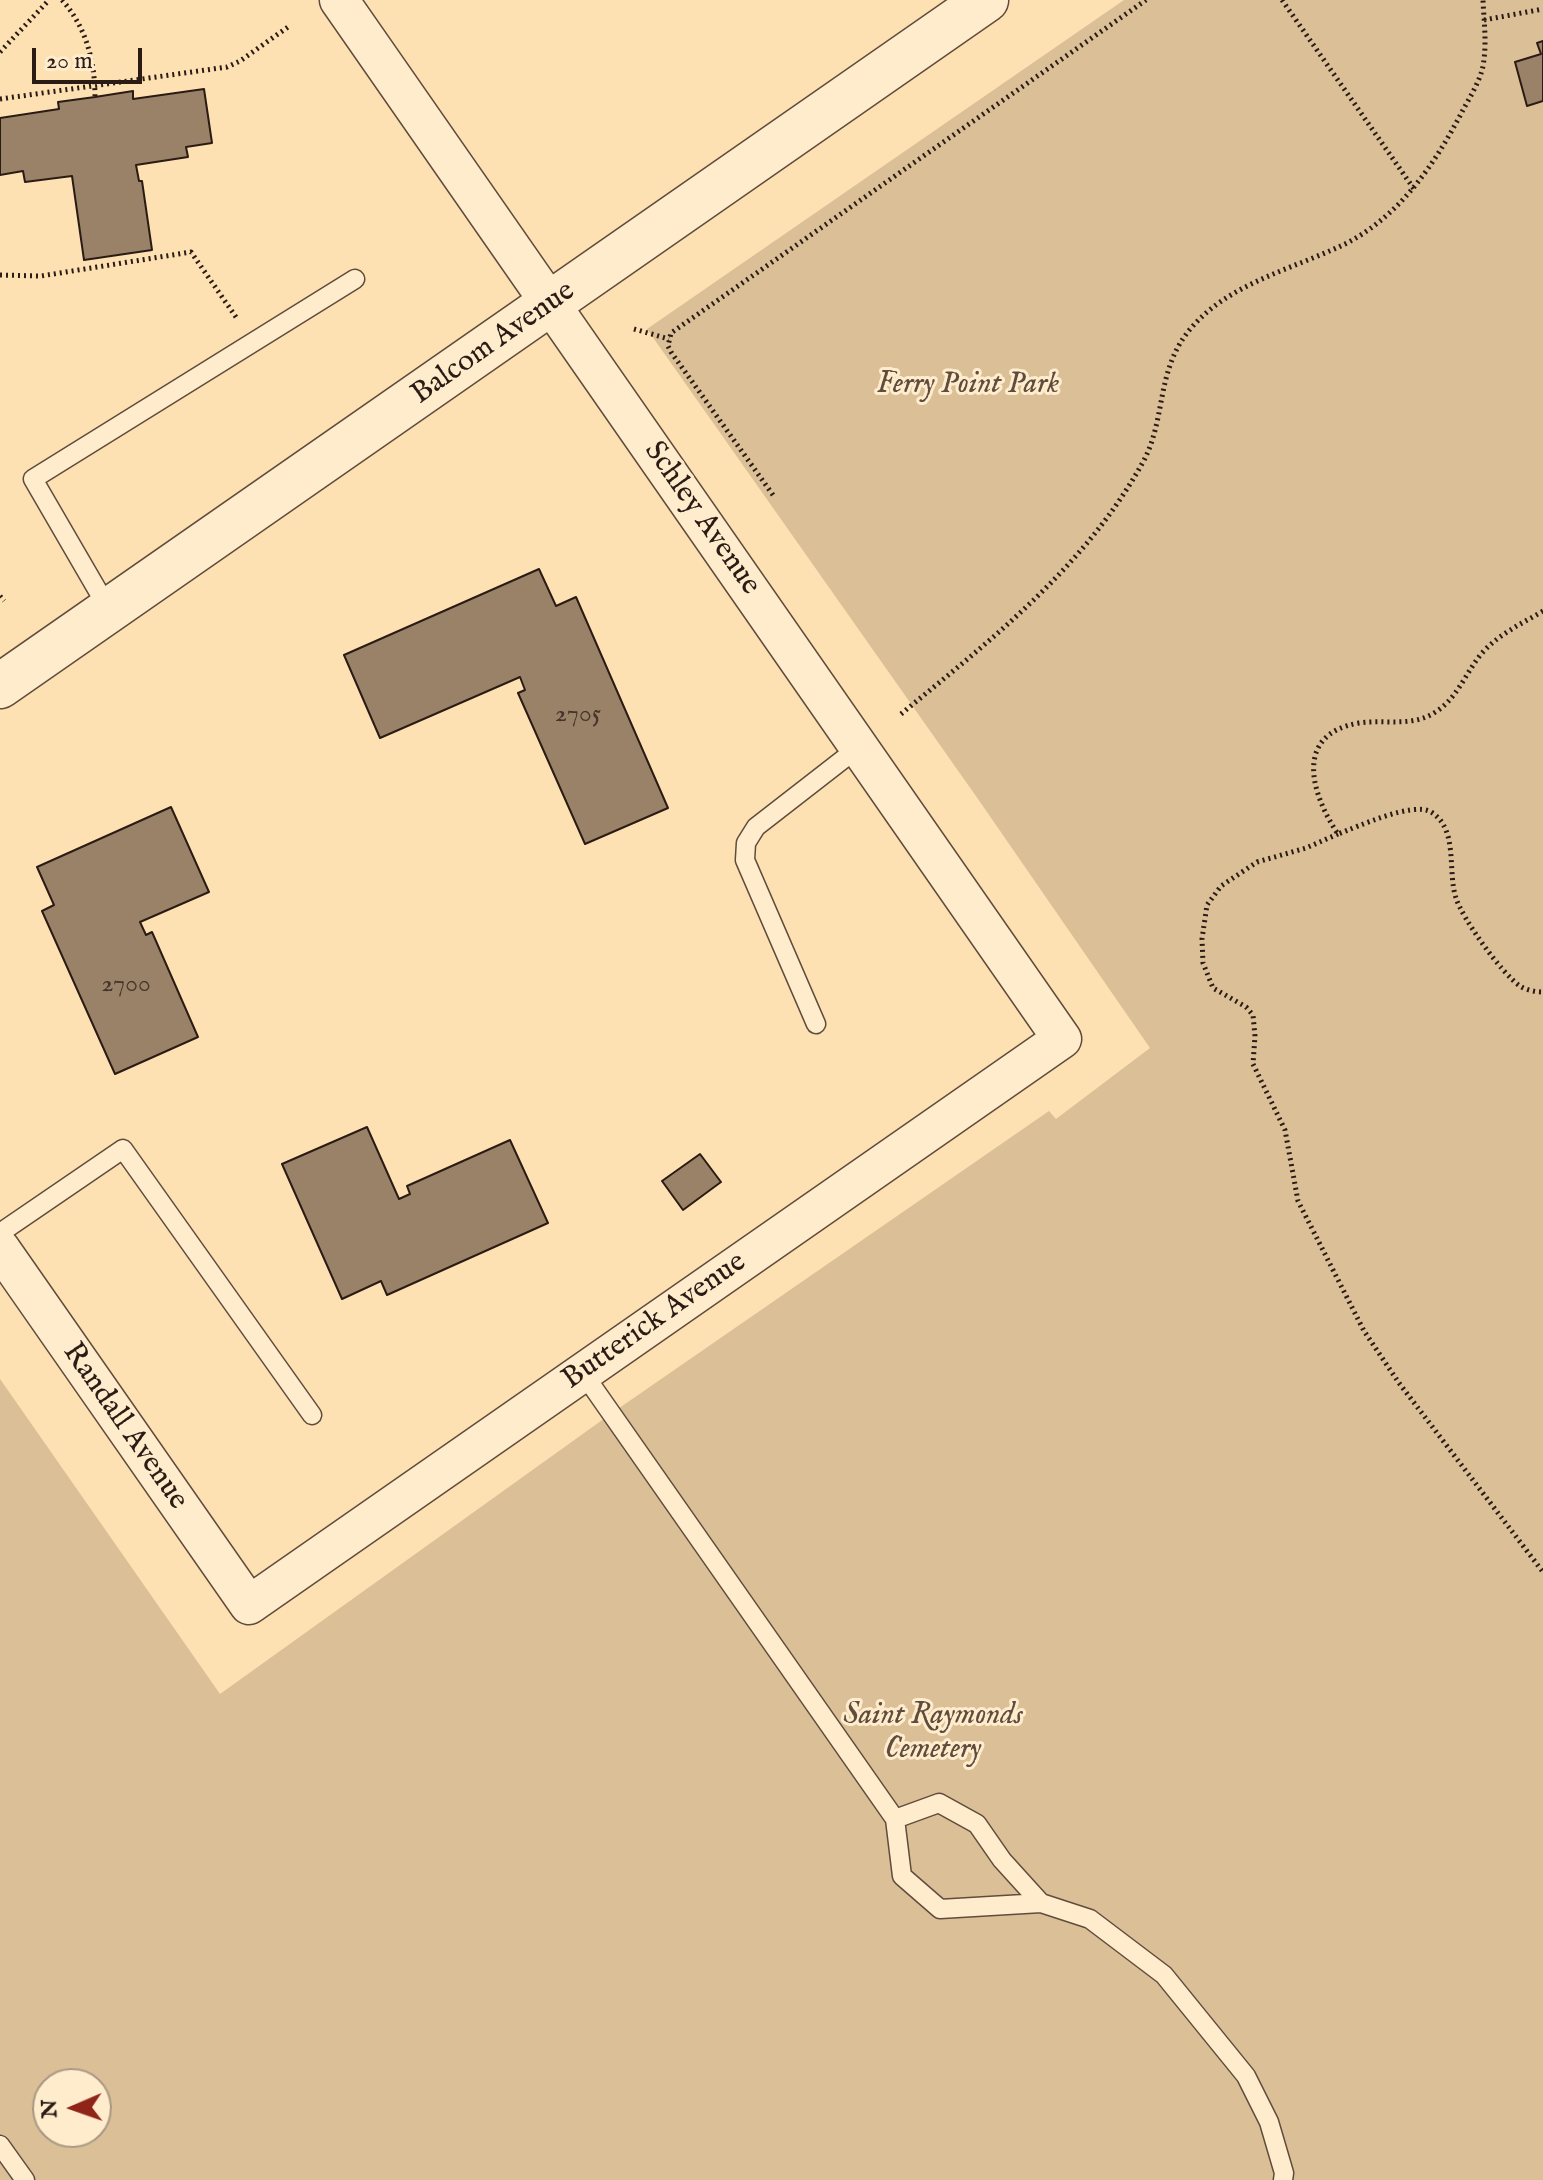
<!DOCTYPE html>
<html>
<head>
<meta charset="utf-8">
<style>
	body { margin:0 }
	#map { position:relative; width:1543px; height:2180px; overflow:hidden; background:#fee1b2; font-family:"IM FELL English",serif }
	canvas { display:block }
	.north { position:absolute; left:32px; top:2068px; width:80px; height:80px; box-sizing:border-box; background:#feeccd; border:2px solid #aa9883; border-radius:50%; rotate:268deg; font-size:22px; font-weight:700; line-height:32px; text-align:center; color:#2b1b15 }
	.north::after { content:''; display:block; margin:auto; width:28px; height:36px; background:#8f2418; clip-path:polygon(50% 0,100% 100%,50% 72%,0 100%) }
	.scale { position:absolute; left:32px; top:48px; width:110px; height:36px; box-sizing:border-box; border:4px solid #2b1b15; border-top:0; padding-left:10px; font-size:24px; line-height:28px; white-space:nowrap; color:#2b1b15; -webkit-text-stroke:6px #feeccd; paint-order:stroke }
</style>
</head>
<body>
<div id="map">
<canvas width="1543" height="2180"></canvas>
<div class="north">N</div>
<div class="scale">20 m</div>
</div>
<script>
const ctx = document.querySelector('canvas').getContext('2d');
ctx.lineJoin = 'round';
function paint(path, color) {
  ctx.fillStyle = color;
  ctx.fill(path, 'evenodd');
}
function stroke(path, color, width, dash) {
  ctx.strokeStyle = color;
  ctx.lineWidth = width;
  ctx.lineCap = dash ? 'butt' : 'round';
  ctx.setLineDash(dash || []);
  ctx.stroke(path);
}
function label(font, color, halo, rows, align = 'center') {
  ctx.font = font + ' "IM FELL English",serif';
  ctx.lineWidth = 6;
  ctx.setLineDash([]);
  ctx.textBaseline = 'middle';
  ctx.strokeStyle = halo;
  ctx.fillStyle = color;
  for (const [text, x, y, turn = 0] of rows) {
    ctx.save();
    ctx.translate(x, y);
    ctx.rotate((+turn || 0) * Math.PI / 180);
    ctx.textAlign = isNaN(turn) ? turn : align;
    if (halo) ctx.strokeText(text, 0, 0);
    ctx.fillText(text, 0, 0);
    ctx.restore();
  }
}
paint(new Path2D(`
	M 1124,0 L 1543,0 L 1543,2180 L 0,2180 L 0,1379 L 220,1694 L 612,1413 L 1049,1111 L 1056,1119 L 1150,1048 L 978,799 L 647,329 ZM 48,2084 L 96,2084 L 96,2132 L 48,2132 Z`), '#dabf97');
const building = new Path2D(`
	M 1543,41 L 1543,101 L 1527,106 L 1515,62 L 1541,54 L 1537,43 Z
	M 204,89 L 212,143 L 186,147 L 188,157 L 136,165 L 139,181 L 142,181 L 152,250 L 84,260 L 72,176 L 25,182 L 23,171 L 0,175 L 0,118 L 59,109 L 58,102 L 95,97 L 133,91 L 133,99 Z
	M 539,569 L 556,606 L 576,597 L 668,808 L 585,844 L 518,693 L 525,690 L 520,677 L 380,738 L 344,655 Z
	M 171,807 L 209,892 L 140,922 L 146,935 L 152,932 L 198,1037 L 115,1074 L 42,911 L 54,905 L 37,867 Z
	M 367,1127 L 399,1199 L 410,1194 L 407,1186 L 510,1140 L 548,1223 L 387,1295 L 381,1281 L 342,1299 L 282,1164 Z
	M 700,1154 L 721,1182 L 683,1210 L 662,1181 Z`);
paint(building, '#998267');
stroke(building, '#2b1b15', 2);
const service = new Path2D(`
	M 109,610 L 33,479 L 355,279
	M 816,1024 L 745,860 L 746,843 L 756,827 L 859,747
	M 0,1233 L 123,1149 L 312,1415
	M 583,1373 L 895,1819
	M 1041,1903 L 1002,1860 L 977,1824 L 939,1803 L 895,1819 L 902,1876 L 940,1909 L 1041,1903 L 1090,1919 L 1164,1975 L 1246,2076 L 1269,2122 L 1284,2173 L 1283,2180
	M 0,2145 L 25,2180`);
const minor = new Path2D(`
	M 0,1248 L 249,1605 L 1062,1039 L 339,0`);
const tertiary = new Path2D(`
	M 0,686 L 986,0`);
stroke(service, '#604c3c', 21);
stroke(minor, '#604c3c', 41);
stroke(tertiary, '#604c3c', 47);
stroke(new Path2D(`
	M 62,0 C 86,27 95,61 95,97
	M 1282,0 L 1414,189
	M 1484,20 L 1543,9
	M 0,52 L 49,0
	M 0,99 L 227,67 L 240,61 L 288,27
	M 0,275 L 41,276 L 191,252 L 238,320
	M 634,329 L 669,339
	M 773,495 L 671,352 L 668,346 L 671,333 L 1146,0
	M 0,596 L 4,601
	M 1543,611 C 1521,624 1499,634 1482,653 C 1466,672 1458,697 1437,711 C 1413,728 1386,719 1359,723 C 1293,734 1311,794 1338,834 C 1357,827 1413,801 1431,812 C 1459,829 1447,872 1456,898 C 1462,918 1502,974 1520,986 C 1526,990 1535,992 1543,992
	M 901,714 C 992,639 1085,567 1143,462 C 1167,418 1155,369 1192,327 C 1230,283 1293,269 1345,244 C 1400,216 1435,164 1463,110 C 1470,97 1480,81 1483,66 C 1487,44 1484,22 1483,0
	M 1338,834 L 1306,848 L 1257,862 L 1221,886 L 1207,905 L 1202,939 L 1203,963 L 1213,988 L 1246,1007 L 1253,1015 L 1255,1036 L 1253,1064 L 1285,1130 L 1298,1201 L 1364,1331 L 1399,1383 L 1543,1572`), '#2b1b15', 5, [2, 4]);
stroke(service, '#feeccd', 18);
stroke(minor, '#feeccd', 38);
stroke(tertiary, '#feeccd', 44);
label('26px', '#46352a', null, [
	["2705",578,716],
	["2700",126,986]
]);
label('30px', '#2b1b15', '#feeccd', [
	["Balcom Avenue",494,344,-35],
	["Schley Avenue",701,519,55],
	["Butterick Avenue",655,1322,-35],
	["Randall Avenue",124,1427,55]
]);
label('italic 30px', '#604c3c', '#feeccd', [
	["Ferry Point Park",968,386],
	["Saint Raymonds",933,1717],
	["Cemetery",933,1751]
]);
</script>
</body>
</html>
